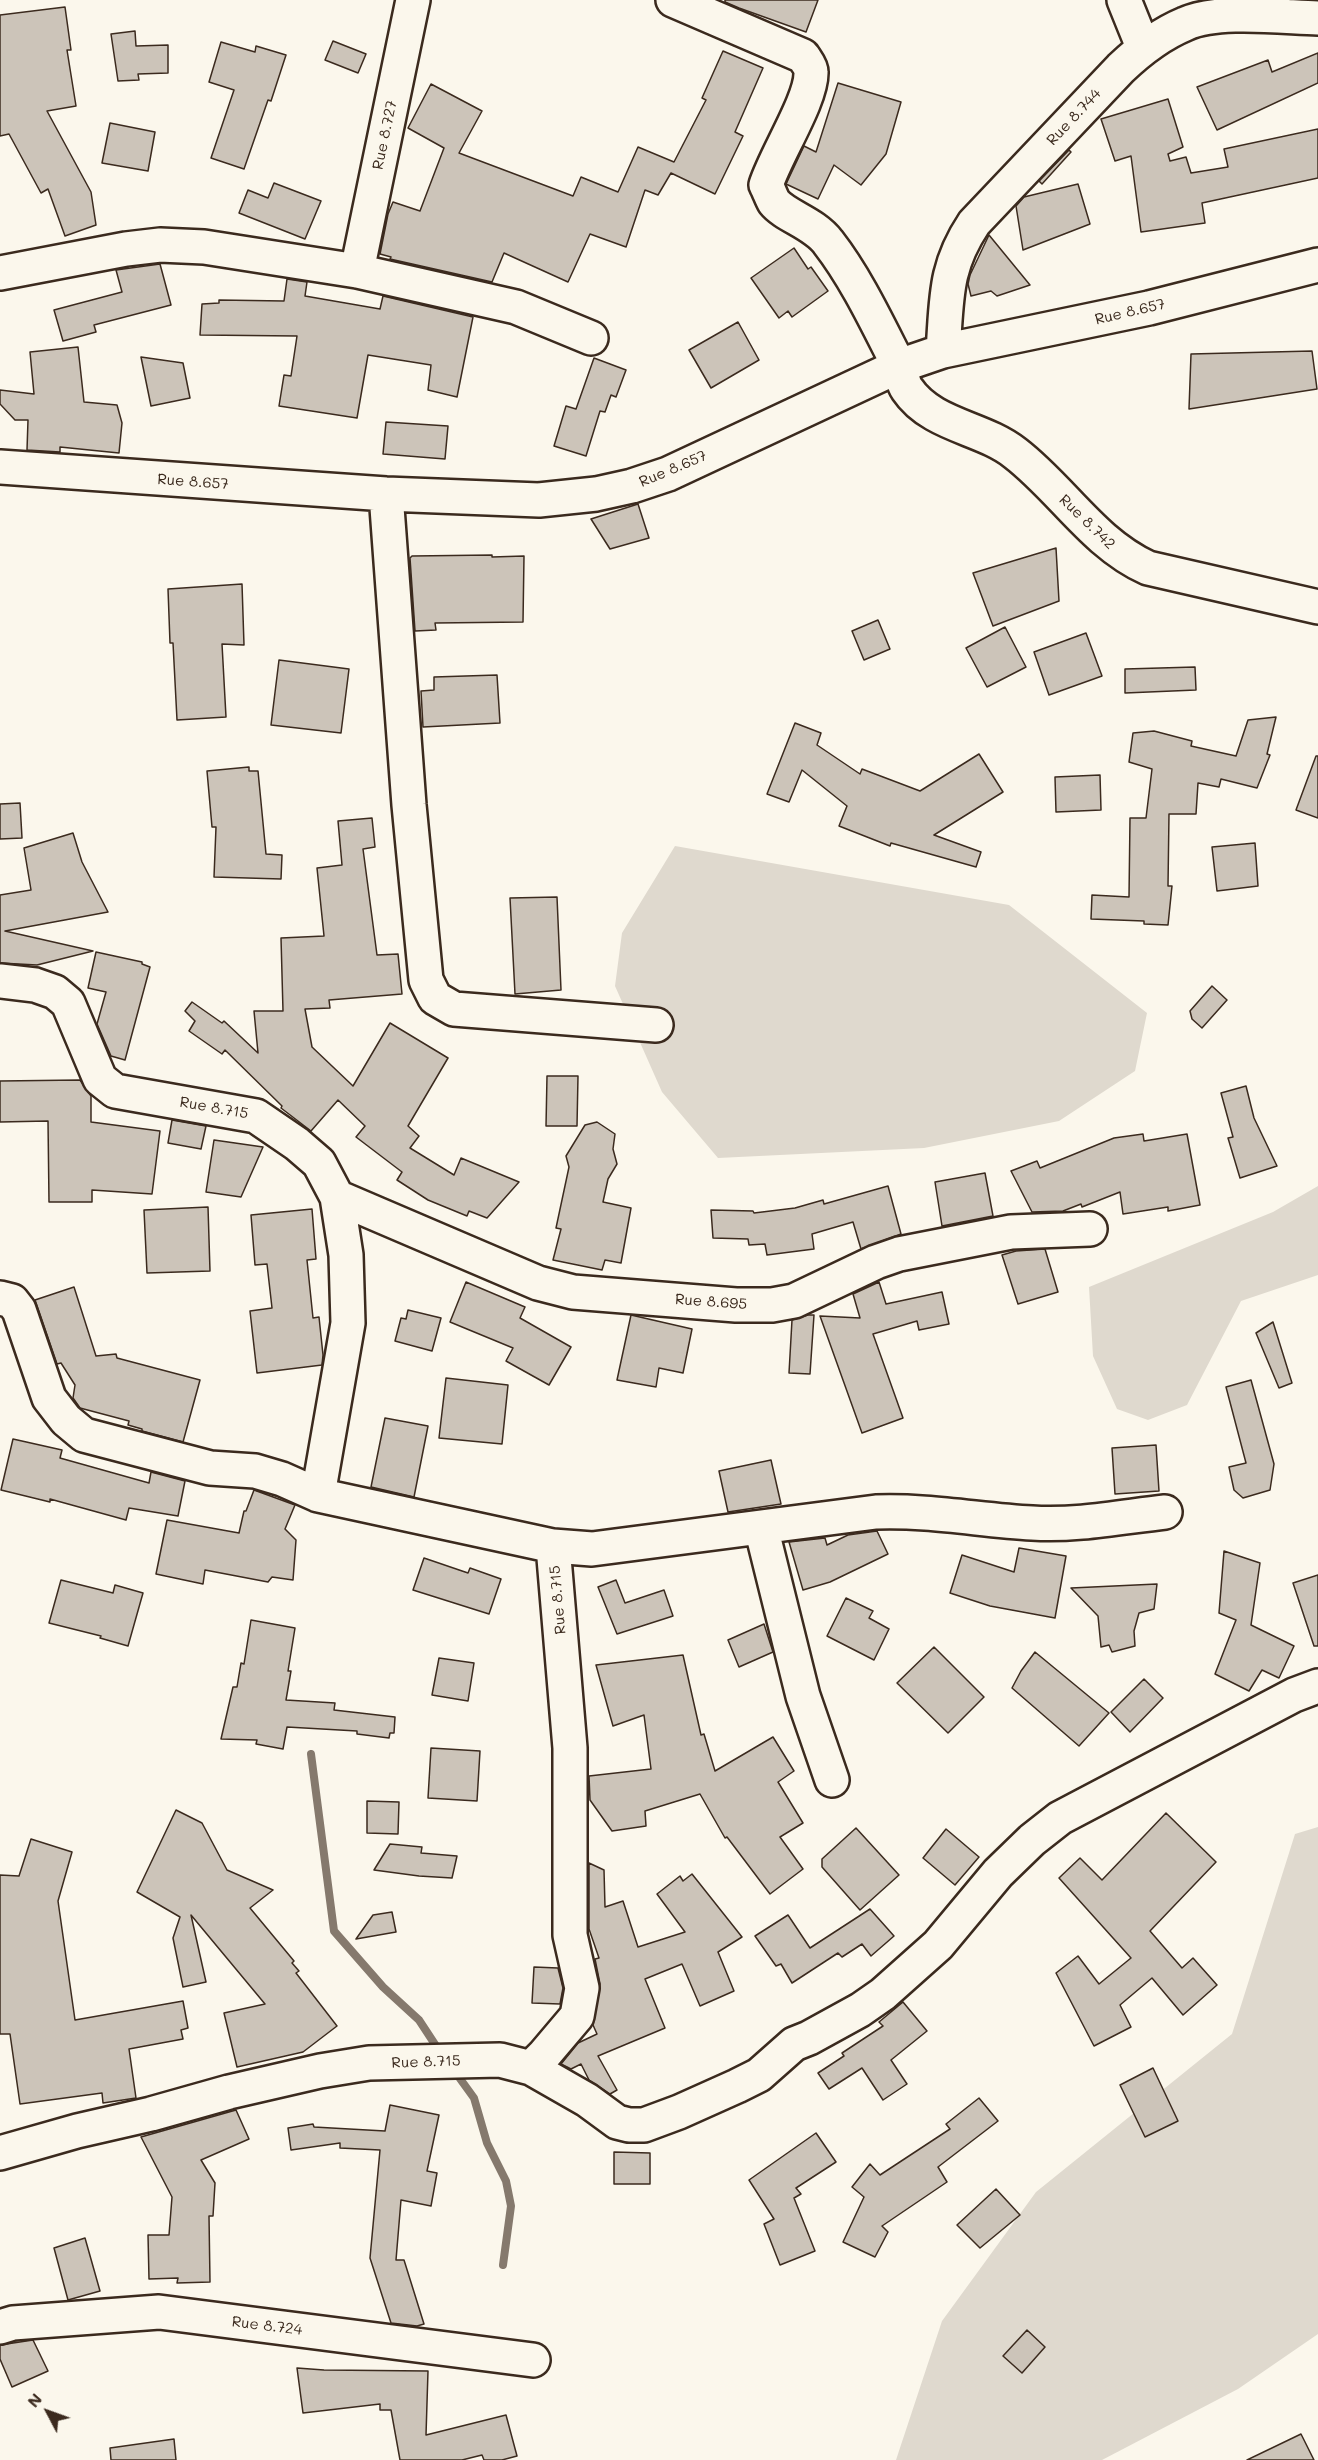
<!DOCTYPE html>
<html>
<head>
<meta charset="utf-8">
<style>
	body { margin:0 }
	#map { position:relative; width:1318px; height:2460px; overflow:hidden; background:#fbf7ec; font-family:Mali,sans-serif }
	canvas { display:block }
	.north { position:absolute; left:18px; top:2382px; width:60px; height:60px; -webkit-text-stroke:4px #fbf7ec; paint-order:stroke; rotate:311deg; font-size:16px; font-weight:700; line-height:24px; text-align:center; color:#3b2a1e }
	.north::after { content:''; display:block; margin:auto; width:21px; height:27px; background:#3b2a1e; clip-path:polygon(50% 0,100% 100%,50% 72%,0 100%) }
</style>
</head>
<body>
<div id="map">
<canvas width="1318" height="2460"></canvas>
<div class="north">N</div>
</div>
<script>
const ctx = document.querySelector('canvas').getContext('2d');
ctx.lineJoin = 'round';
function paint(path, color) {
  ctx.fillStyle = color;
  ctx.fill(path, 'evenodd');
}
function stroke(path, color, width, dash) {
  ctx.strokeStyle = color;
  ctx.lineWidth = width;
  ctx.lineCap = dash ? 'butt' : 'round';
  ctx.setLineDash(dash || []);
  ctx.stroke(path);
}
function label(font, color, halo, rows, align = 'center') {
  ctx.font = font + ' Mali,sans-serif';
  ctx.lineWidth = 6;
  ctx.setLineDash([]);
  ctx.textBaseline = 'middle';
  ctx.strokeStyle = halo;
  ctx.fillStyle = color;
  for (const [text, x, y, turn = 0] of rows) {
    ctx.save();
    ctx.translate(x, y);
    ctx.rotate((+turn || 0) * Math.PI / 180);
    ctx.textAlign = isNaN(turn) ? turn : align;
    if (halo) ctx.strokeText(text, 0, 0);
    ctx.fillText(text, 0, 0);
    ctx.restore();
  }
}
paint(new Path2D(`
	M 675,846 L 1009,905 L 1147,1013 L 1135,1071 L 1059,1121 L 924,1148 L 718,1158 L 662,1092 L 615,986 L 622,933 Z
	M 1318,1186 L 1318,1275 L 1241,1301 L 1187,1405 L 1148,1420 L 1117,1409 L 1093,1356 L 1089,1287 L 1273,1212 Z
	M 1318,1827 L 1318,2334 L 1238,2389 L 1102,2460 L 896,2460 L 942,2321 L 1036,2192 L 1232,2034 L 1295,1834 Z`), '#dfd9ce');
stroke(new Path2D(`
	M 311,1754 L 334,1931 L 383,1987 L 419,2020 L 440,2052
	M 453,2069 L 474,2098 L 487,2143 L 506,2181 L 511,2206 L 503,2265`), '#85796d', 8);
const building = new Path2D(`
	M 725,0 L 818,0 L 806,32 L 739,8 L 725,2 Z
	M 65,7 L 71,50 L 67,50 L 76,106 L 47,111 L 91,192 L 96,225 L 65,236 L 48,189 L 41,193 L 9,134 L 0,136 L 0,15 Z
	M 135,31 L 136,46 L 168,45 L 168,73 L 138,74 L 139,80 L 118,81 L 111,34 Z
	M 333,41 L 366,54 L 358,73 L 325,60 Z
	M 221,42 L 255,52 L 256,46 L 286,55 L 271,101 L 268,100 L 244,169 L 211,158 L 234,90 L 209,82 Z
	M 723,51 L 763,68 L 735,132 L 743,136 L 715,194 L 671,173 L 658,195 L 645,190 L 626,247 L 590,234 L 568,282 L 504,253 L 492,282 L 390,259 L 391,257 L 380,254 L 388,214 L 393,202 L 420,211 L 444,148 L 408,128 L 431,84 L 482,111 L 459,153 L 573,196 L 581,177 L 618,192 L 638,147 L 674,162 L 706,100 L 702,98 Z
	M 1318,53 L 1318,83 L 1217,130 L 1197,87 L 1268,60 L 1272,72 Z
	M 838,83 L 901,102 L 886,154 L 861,185 L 834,165 L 818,199 L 786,184 L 804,146 L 816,152 Z
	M 1168,99 L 1183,147 L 1168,154 L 1170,161 L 1186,157 L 1191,173 L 1228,167 L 1224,149 L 1318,129 L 1318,178 L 1202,203 L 1205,223 L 1141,232 L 1131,156 L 1115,161 L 1101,119 Z
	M 110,123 L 155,132 L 148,171 L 102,163 Z
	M 1069,150 L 1071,152 L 1042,184 L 1039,181 Z
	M 274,183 L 321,201 L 305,239 L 239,213 L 248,190 L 268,198 Z
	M 1078,184 L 1090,224 L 1023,250 L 1016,206 L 1024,197 Z
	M 989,235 L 1030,285 L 997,296 L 991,291 L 971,296 L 968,284 L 970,275 Z
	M 794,248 L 808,269 L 811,267 L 828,291 L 792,317 L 788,311 L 779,318 L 751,278 Z
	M 160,264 L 171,305 L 94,325 L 96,332 L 63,341 L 54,310 L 122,292 L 116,270 Z
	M 287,279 L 307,282 L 305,296 L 380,309 L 383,296 L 473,317 L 457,397 L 428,390 L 431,365 L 368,355 L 357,418 L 279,406 L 284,375 L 291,376 L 297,336 L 200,335 L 202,304 L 219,303 L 219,300 L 284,301 Z
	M 738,322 L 759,360 L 711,388 L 689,350 Z
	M 78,347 L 84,402 L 117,405 L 122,423 L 119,453 L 60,447 L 60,452 L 27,450 L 28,420 L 15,420 L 0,404 L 0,390 L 34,394 L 30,352 Z
	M 1312,351 L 1317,389 L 1189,409 L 1191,354 Z
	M 141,357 L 183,363 L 190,398 L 151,406 Z
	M 594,358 L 626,370 L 616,397 L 611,395 L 605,412 L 600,411 L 586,456 L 554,446 L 566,406 L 576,409 Z
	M 386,422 L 448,426 L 445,459 L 383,454 Z
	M 638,504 L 649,538 L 610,549 L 591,519 Z
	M 1056,548 L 1059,601 L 993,626 L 973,573 Z
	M 492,555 L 492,557 L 524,556 L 523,622 L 435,623 L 436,630 L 415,631 L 410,558 L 412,556 Z
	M 242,584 L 244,645 L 222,644 L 226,717 L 177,720 L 173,643 L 170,643 L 168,589 Z
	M 878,620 L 890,649 L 864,660 L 852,631 Z
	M 1005,627 L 1026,667 L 987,687 L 966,648 Z
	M 1086,633 L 1102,676 L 1049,695 L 1034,652 Z
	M 279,660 L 349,669 L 341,733 L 271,725 Z
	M 1195,667 L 1196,690 L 1125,693 L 1125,669 Z
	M 497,675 L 500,723 L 423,727 L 421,691 L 434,690 L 434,677 Z
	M 1276,717 L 1267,754 L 1270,755 L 1257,788 L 1221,779 L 1219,787 L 1198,783 L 1196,814 L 1169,814 L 1168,886 L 1172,886 L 1168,925 L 1144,924 L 1144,921 L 1091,919 L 1092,895 L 1129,897 L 1130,818 L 1146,818 L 1152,769 L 1129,762 L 1133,733 L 1154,731 L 1192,741 L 1191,746 L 1236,756 L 1248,720 Z
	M 795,723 L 821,733 L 817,745 L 860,774 L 862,769 L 920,791 L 979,754 L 1003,792 L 934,835 L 981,852 L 976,867 L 891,843 L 890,846 L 839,826 L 847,806 L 802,770 L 789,802 L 767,794 Z
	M 1316,756 L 1318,756 L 1318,818 L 1296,810 Z
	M 249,767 L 249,771 L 258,771 L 266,854 L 282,855 L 281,879 L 214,877 L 216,827 L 212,827 L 207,771 Z
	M 1100,775 L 1101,810 L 1056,812 L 1055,777 Z
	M 20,803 L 22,838 L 0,839 L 0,804 Z
	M 372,818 L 375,847 L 363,849 L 377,955 L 398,954 L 402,994 L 329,1000 L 330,1008 L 305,1009 L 312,1047 L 353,1086 L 390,1023 L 448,1058 L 408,1126 L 419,1136 L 410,1148 L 454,1175 L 461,1158 L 519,1182 L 487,1218 L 469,1211 L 467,1216 L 428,1200 L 397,1180 L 402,1172 L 356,1137 L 365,1126 L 338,1100 L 311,1131 L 281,1108 L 282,1106 L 225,1050 L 222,1054 L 189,1031 L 195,1021 L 185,1011 L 192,1002 L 222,1023 L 224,1021 L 258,1053 L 254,1011 L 283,1011 L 281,938 L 324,936 L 317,868 L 342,865 L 338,821 Z
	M 73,833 L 82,862 L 108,912 L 5,931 L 93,951 L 37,965 L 0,963 L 0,895 L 31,890 L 24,848 Z
	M 1255,843 L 1258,886 L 1217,891 L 1212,847 Z
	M 557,897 L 561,990 L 515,994 L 510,898 Z
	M 96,952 L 142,962 L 142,964 L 150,967 L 125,1060 L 111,1056 L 97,1024 L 106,992 L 88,988 Z
	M 1212,986 L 1227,1000 L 1202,1028 L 1192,1019 L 1190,1011 Z
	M 547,1076 L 578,1076 L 577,1126 L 546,1126 Z
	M 80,1080 L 91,1096 L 91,1122 L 160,1131 L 152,1194 L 92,1190 L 92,1202 L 49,1202 L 48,1121 L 0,1122 L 0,1081 Z
	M 1246,1086 L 1254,1118 L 1277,1166 L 1240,1178 L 1228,1138 L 1233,1137 L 1221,1093 Z
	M 172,1120 L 206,1126 L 201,1149 L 168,1143 Z
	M 597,1122 L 615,1134 L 613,1149 L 617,1164 L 608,1179 L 603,1202 L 631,1208 L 621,1263 L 605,1260 L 602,1270 L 553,1260 L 561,1229 L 556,1228 L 569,1167 L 566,1156 L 585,1125 Z
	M 1143,1134 L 1144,1141 L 1187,1134 L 1200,1205 L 1168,1211 L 1168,1207 L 1123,1214 L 1120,1192 L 1082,1207 L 1081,1204 L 1063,1211 L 1032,1212 L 1011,1171 L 1037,1161 L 1040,1168 L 1114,1138 Z
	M 214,1140 L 263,1147 L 241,1197 L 206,1192 Z
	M 985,1173 L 993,1216 L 942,1226 L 935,1182 Z
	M 888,1186 L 901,1234 L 861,1249 L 853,1222 L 812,1234 L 814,1249 L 767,1255 L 765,1244 L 749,1245 L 748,1239 L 713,1238 L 711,1210 L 753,1211 L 754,1213 L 795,1208 L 823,1200 L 824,1204 Z
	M 208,1207 L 210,1271 L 147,1273 L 144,1210 Z
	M 312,1209 L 316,1259 L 307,1260 L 313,1318 L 319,1317 L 323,1355 L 322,1365 L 257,1373 L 250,1311 L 272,1308 L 267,1264 L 255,1265 L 251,1215 Z
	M 1045,1249 L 1058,1292 L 1018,1304 L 1002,1255 L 1016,1251 Z
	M 466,1282 L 525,1307 L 520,1318 L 571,1347 L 549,1385 L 506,1361 L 513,1348 L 450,1322 Z
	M 879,1282 L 886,1304 L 942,1292 L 949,1324 L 919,1330 L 917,1321 L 873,1334 L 903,1418 L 862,1433 L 820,1316 L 860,1318 L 853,1294 Z
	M 74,1287 L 96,1356 L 116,1354 L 117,1358 L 200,1380 L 183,1442 L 142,1431 L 142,1429 L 128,1425 L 129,1421 L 80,1408 L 73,1398 L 75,1385 L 61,1363 L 57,1364 L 35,1300 Z
	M 408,1310 L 441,1318 L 432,1351 L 395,1341 L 401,1318 L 406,1319 Z
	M 631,1315 L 692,1329 L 683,1373 L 659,1368 L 656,1387 L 617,1380 Z
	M 808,1315 L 814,1315 L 810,1374 L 789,1373 L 792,1320 Z
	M 1273,1322 L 1292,1383 L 1279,1388 L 1256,1333 Z
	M 446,1378 L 508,1385 L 502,1444 L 439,1438 Z
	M 1251,1380 L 1274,1464 L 1270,1490 L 1243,1498 L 1234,1490 L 1229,1467 L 1246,1463 L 1226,1387 Z
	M 385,1418 L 428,1426 L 414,1497 L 371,1487 Z
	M 13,1439 L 62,1450 L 60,1458 L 149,1483 L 151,1472 L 185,1481 L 178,1516 L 129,1508 L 126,1520 L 50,1499 L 50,1502 L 1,1490 Z
	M 1156,1445 L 1159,1491 L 1115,1494 L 1112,1448 Z
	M 771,1460 L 781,1504 L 728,1512 L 719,1471 Z
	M 254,1490 L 295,1505 L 285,1529 L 296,1540 L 293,1580 L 272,1577 L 268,1582 L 205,1570 L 203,1584 L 156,1574 L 167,1520 L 239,1533 L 244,1511 L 246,1511 Z
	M 877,1531 L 888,1554 L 830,1582 L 803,1590 L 789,1542 L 825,1538 L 827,1545 L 848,1535 Z
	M 1019,1548 L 1066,1556 L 1055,1618 L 990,1606 L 950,1593 L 962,1555 L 1014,1572 Z
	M 1224,1551 L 1260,1563 L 1251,1625 L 1294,1646 L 1279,1678 L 1262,1670 L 1249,1691 L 1215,1674 L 1236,1620 L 1219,1613 Z
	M 424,1558 L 468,1573 L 470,1568 L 501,1579 L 489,1614 L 413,1590 Z
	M 1318,1575 L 1318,1646 L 1314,1646 L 1293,1583 Z
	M 61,1580 L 113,1593 L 115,1585 L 143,1593 L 128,1646 L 100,1638 L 101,1636 L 49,1623 Z
	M 616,1580 L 625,1603 L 664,1590 L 673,1616 L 617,1634 L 598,1587 Z
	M 1157,1584 L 1154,1609 L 1139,1613 L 1134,1631 L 1135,1646 L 1112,1652 L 1109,1645 L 1101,1647 L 1098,1616 L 1071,1588 Z
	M 846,1598 L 873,1611 L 869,1618 L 889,1629 L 874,1660 L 827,1636 Z
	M 251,1620 L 295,1628 L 288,1671 L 291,1671 L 286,1700 L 335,1703 L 334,1710 L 395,1717 L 394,1733 L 390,1733 L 389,1738 L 357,1734 L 357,1731 L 287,1727 L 283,1749 L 256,1744 L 257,1740 L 221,1739 L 233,1687 L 237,1687 L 241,1663 L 244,1664 Z
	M 764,1624 L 773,1652 L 739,1667 L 728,1640 Z
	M 934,1647 L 984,1697 L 948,1733 L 897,1683 Z
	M 1035,1652 L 1109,1713 L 1079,1746 L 1012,1688 L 1021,1671 Z
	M 683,1655 L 701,1735 L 704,1734 L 715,1771 L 773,1737 L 794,1771 L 778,1782 L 803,1823 L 780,1837 L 803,1869 L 770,1894 L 727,1837 L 725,1838 L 700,1794 L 645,1811 L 646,1826 L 612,1831 L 590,1800 L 589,1776 L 651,1769 L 644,1715 L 613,1726 L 596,1665 Z
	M 439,1658 L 474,1663 L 468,1701 L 432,1695 Z
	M 1144,1679 L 1163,1698 L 1130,1732 L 1111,1712 Z
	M 431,1748 L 480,1751 L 477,1801 L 428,1798 Z
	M 367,1801 L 399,1802 L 398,1834 L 367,1833 Z
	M 176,1810 L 202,1823 L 227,1870 L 273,1890 L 250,1908 L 294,1961 L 292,1963 L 299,1971 L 296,1973 L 337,2026 L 303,2052 L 237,2067 L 224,2013 L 265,2004 L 191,1915 L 206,1982 L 183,1987 L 173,1938 L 180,1917 L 137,1892 Z
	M 1166,1813 L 1216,1862 L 1150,1931 L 1182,1968 L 1193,1958 L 1217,1985 L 1183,2015 L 1152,1978 L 1120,2005 L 1131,2027 L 1094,2046 L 1056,1973 L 1078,1956 L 1099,1984 L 1131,1958 L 1059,1878 L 1080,1858 L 1102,1880 Z
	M 856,1828 L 899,1875 L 860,1910 L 822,1867 L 822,1859 Z
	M 946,1829 L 979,1857 L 955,1885 L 923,1858 Z
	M 31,1839 L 72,1852 L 58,1901 L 75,2020 L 183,2001 L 188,2028 L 181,2030 L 183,2039 L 129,2049 L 136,2098 L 103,2103 L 102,2093 L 20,2104 L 10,2034 L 0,2034 L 0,1875 L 19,1876 Z
	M 390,1844 L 422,1847 L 421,1853 L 457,1856 L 452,1878 L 419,1876 L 374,1870 Z
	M 589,1863 L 604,1870 L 605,1907 L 623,1901 L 638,1947 L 685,1932 L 657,1894 L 680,1876 L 683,1881 L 692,1874 L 742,1937 L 718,1952 L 734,1991 L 700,2006 L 682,1964 L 645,1979 L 665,2028 L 598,2056 L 617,2090 L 610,2094 L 589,2080 L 581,2064 L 571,2069 L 561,2064 L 578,2043 L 597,2034 L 593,2025 L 600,1984 L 595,1959 L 599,1958 L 589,1929 Z
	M 870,1909 L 894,1936 L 871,1956 L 862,1944 L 842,1957 L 838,1953 L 792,1983 L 781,1964 L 776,1966 L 755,1936 L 788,1915 L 810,1948 Z
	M 392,1912 L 396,1932 L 356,1939 L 373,1915 Z
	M 534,1967 L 558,1968 L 563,1988 L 560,2004 L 532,2003 Z
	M 903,2002 L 927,2031 L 891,2060 L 907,2084 L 883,2100 L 862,2068 L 829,2089 L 818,2073 L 844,2056 L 842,2053 L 883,2026 L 879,2022 Z
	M 1153,2068 L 1178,2121 L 1145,2137 L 1120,2085 Z
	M 979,2098 L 998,2121 L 938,2167 L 947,2182 L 882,2226 L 888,2232 L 875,2257 L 843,2242 L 864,2197 L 852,2187 L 870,2164 L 880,2175 L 950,2129 L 946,2124 Z
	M 390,2105 L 439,2115 L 427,2171 L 437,2173 L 431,2206 L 401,2200 L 396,2260 L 404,2260 L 424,2324 L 417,2326 L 391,2323 L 370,2258 L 380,2150 L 340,2148 L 340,2143 L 291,2150 L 288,2128 L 313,2124 L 314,2127 L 385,2131 Z
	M 236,2110 L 249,2139 L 201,2160 L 215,2183 L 213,2216 L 209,2216 L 210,2282 L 177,2283 L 178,2278 L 149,2279 L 148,2235 L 169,2235 L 172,2197 L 141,2137 Z
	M 816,2133 L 836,2162 L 796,2188 L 801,2194 L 794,2198 L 815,2251 L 780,2265 L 764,2224 L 774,2219 L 749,2180 Z
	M 614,2152 L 650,2153 L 650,2184 L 614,2184 Z
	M 996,2189 L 1020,2215 L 980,2248 L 957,2225 Z
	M 85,2238 L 100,2291 L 68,2300 L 54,2248 Z
	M 1027,2330 L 1045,2347 L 1022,2373 L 1003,2356 Z
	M 33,2340 L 48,2371 L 12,2387 L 0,2359 L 0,2345 Z
	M 297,2368 L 324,2370 L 428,2371 L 426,2435 L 506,2415 L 517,2456 L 502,2460 L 484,2460 L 482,2455 L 462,2460 L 400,2460 L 391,2410 L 380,2410 L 380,2404 L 303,2413 Z
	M 1301,2434 L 1314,2460 L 1247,2460 Z
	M 174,2439 L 176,2460 L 111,2460 L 110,2448 Z`);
paint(building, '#ccc4b9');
stroke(building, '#3b2a1e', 1.5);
const minor = new Path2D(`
	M 673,0 L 803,56 C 806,61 811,66 811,72 C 812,99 776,154 766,185 C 769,190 771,197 774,202 C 785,216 814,223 828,242 C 856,278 877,323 898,364 C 902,371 902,382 907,389 C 932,426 982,427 1015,453 C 1062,489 1093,543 1148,568 L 1318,607
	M 1124,0 L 1143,47
	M 357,271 L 413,0
	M 0,273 L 126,249 L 160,245 L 204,247 L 357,271 L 516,307 L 591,338
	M 943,351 C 947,299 944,268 974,223 L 1121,68 C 1140,50 1161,34 1185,24 C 1218,9 1281,17 1318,18
	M 0,467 L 386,494 L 539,500 L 596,494 L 632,486 L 668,474 L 899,366 L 943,351 L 1149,308 L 1318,265
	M 386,494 L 409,805 L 426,980 L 435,998 L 454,1009 L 656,1025
	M 0,981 L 35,985 L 55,992 L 68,1003 L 100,1079 L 115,1091 L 256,1116 L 297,1144 L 319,1163 L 337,1197 L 346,1255 L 348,1323 L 318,1495 L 553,1546 L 570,1748 L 570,1935 L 582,1988 L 577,2016 L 544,2055 L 531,2068 L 500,2060 L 369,2063 L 320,2071 L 229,2092 L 151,2114 L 77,2131 L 0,2153
	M 337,1197 L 538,1283 L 573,1292 L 736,1305 L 772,1305 L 794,1301 L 876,1262 L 899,1254 L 1011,1232 L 1090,1229
	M 0,1298 L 12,1301 L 19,1310 L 49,1398 L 66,1420 L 84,1435 L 210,1468 L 255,1471 L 282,1479 L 318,1495
	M 761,1527 L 803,1696 L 832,1780
	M 553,1546 L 592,1549 L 876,1512 C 928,1510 980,1520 1032,1523 C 1076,1526 1121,1517 1165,1512
	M 531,2068 L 587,2100 L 617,2122 L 629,2125 L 644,2125 L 679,2112 L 737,2086 L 759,2075 L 794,2044 L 809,2038 L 860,2010 L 883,1994 L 938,1945 L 998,1873 L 1032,1840 L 1060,1818 L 1294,1695 L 1318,1686
	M 0,2327 L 13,2323 L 159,2312 L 533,2360`);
stroke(minor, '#3b2a1e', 38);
stroke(minor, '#fbf7ec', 33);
label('15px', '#3b2a1e', '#fbf7ec', [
	["Rue 8.744",1074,117,-47],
	["Rue 8.727",385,135,-78],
	["Rue 8.657",1130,312,-13],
	["Rue 8.657",673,469,-23],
	["Rue 8.657",193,482,4],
	["Rue 8.742",1087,522,44],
	["Rue 8.715",214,1108,10],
	["Rue 8.695",711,1302,4],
	["Rue 8.715",558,1600,-95],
	["Rue 8.715",426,2062,-2],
	["Rue 8.724",267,2326,7]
]);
</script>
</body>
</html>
